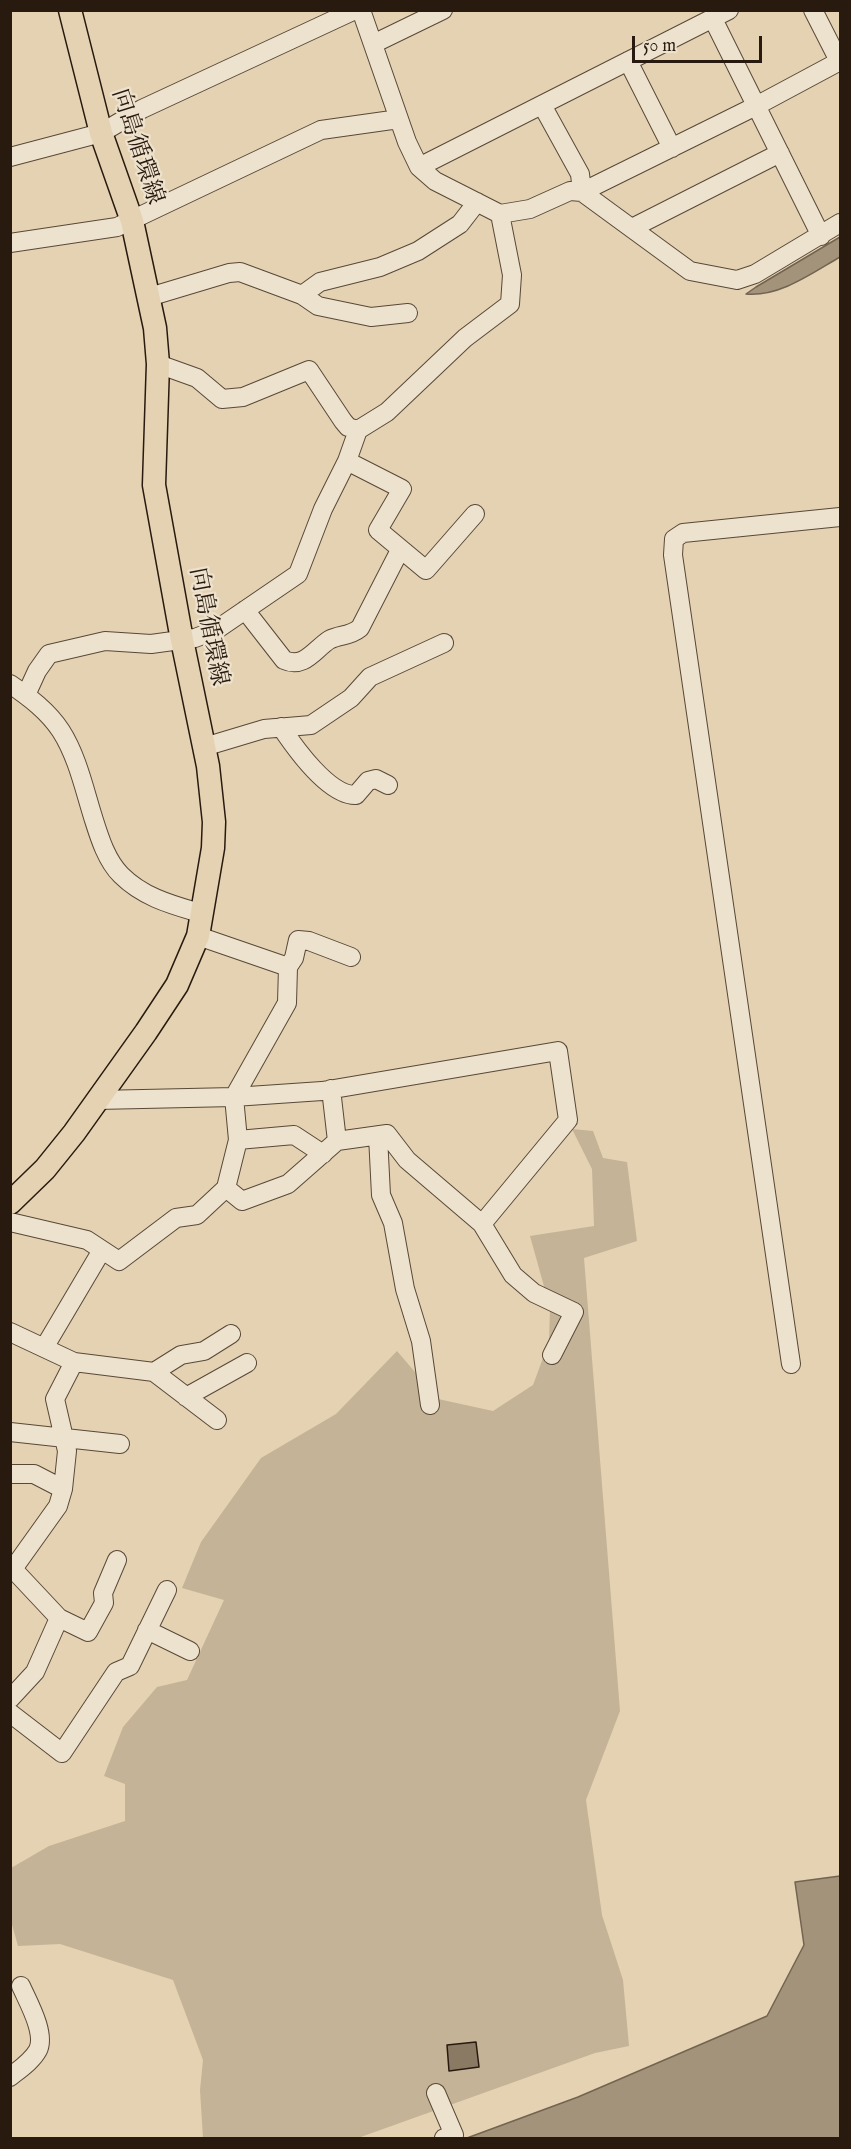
<!DOCTYPE html>
<html>
<head>
<meta charset="utf-8">
<style>
	body { margin:0 }
	#map { position:relative; width:851px; height:2149px; overflow:hidden; background:#e4d2b2; font-family:"IM FELL English",serif }
	canvas { display:block }
	.frame { position:absolute; inset:0; border:12px solid #291a0f; pointer-events:none }
	.scale { position:absolute; left:632px; top:36px; width:130px; height:27px; box-sizing:border-box; border:3px solid #291a0f; border-top:0; padding-left:8px; font-size:18px; line-height:21px; white-space:nowrap; color:#291a0f; -webkit-text-stroke:4px #ede2cd; paint-order:stroke }
</style>
</head>
<body>
<div id="map">
<canvas width="851" height="2149"></canvas>
<div class="frame"></div>
<div class="scale">50 m</div>
</div>
<script>
const ctx = document.querySelector('canvas').getContext('2d');
ctx.lineJoin = 'round';
function paint(path, color) {
  ctx.fillStyle = color;
  ctx.fill(path, 'evenodd');
}
function stroke(path, color, width, dash) {
  ctx.strokeStyle = color;
  ctx.lineWidth = width;
  ctx.lineCap = dash ? 'butt' : 'round';
  ctx.setLineDash(dash || []);
  ctx.stroke(path);
}
function label(font, color, halo, rows, align = 'center') {
  ctx.font = font + ' "IM FELL English","Noto Serif JP",serif';
  ctx.lineWidth = 4.5;
  ctx.setLineDash([]);
  ctx.textBaseline = 'middle';
  ctx.strokeStyle = halo;
  ctx.fillStyle = color;
  for (const [text, x, y, turn = 0] of rows) {
    ctx.save();
    ctx.translate(x, y);
    ctx.rotate((+turn || 0) * Math.PI / 180);
    ctx.textAlign = isNaN(turn) ? turn : align;
    if (halo) ctx.strokeText(text, 0, 0);
    ctx.fillText(text, 0, 0);
    ctx.restore();
  }
}
paint(new Path2D(`
	M 572,1129 L 593,1131 L 603,1158 L 627,1162 L 637,1241 L 584,1258 L 620,1711 L 586,1800 L 602,1915 L 623,1980 L 629,2046 L 595,2053 L 358,2138 L 203,2138 L 200,2090 L 203,2060 L 173,1980 L 60,1944 L 18,1946 L 11,1921 L 11,1868 L 49,1846 L 125,1821 L 125,1784 L 104,1776 L 123,1727 L 157,1687 L 187,1680 L 224,1600 L 182,1588 L 201,1542 L 261,1458 L 336,1414 L 397,1351 L 438,1399 L 493,1411 L 533,1385 L 549,1342 L 550,1308 L 530,1236 L 594,1226 L 592,1169 Z`), '#c4b396');
const water = new Path2D(`
	M 840,237 L 840,257 C 812,273 780,297 746,294 L 756,287 Z
	M 840,1876 L 840,2138 L 467,2138 L 578,2097 L 767,2016 L 804,1945 L 795,1882 Z`);
paint(water, '#a4937b');
stroke(water, '#736350', 1.5);
const building = new Path2D(`
	M 476,2042 L 479,2067 L 449,2071 L 447,2045 Z`);
paint(building, '#8a7a64');
stroke(building, '#291a0f', 1.5);
const minor = new Path2D(`
	M 361,10 L 407,142 L 419,167 L 435,181 L 500,214 L 530,209 L 570,191 L 582,192 L 690,271 L 737,280 L 755,274 L 840,223
	M 813,10 L 840,63
	M 713,19 L 821,236
	M 373,44 L 443,10
	M 628,61 L 672,148
	M 542,105 L 580,174 L 582,192 L 756,106 L 840,61
	M 10,157 L 101,133 L 142,109 L 355,10
	M 419,167 L 729,10
	M 632,228 L 780,153
	M 10,243 L 117,227 L 321,130 L 399,119
	M 302,295 L 320,282 L 380,267 L 418,251 L 460,224 L 477,202
	M 149,297 L 229,273 L 240,272 L 302,295 L 318,306 L 371,317 L 408,313
	M 158,364 L 197,378 L 222,399 L 243,397 L 309,370 L 343,421 L 348,427 L 358,430 L 387,412 L 465,338 L 510,304 L 512,275 L 500,214
	M 347,461 L 402,489 L 378,530 L 426,570 L 475,514
	M 245,610 L 284,660 C 304,669 314,650 329,640 C 340,634 349,637 360,628 L 400,550
	M 10,684 C 29,697 48,711 61,731 C 77,756 84,788 93,817 C 99,836 106,860 121,875 C 144,898 173,905 203,914
	M 26,695 L 37,671 L 49,654 L 105,641 L 151,644 L 195,638 L 216,630 L 298,574 L 323,509 L 347,461 L 358,430
	M 281,727 C 295,748 329,796 356,795 L 368,781 L 376,779 L 388,785
	M 204,747 L 264,729 L 311,725 L 351,698 L 370,677 L 444,643
	M 288,967 L 294,958 L 298,940 L 309,941 L 351,957
	M 331,1089 L 337,1141 L 387,1134 L 407,1160 L 482,1224 L 513,1275 L 534,1293 L 574,1312 L 552,1355
	M 97,1100 L 234,1097 L 322,1091 L 558,1051 L 568,1120 L 482,1224
	M 378,1136 L 381,1195 L 393,1223 L 405,1289 L 421,1341 L 430,1405
	M 238,1140 L 294,1135 L 323,1154
	M 226,1188 L 242,1201 L 288,1184 L 337,1141
	M 10,1222 L 87,1240 L 119,1261 L 176,1218 L 197,1215 L 226,1188 L 238,1140 L 234,1097 L 287,1003 L 288,967 L 198,936
	M 10,1332 L 74,1362 L 154,1372 L 217,1420
	M 44,1348 L 102,1250
	M 791,1364 L 673,555 L 674,539 L 683,533 L 840,517
	M 154,1372 L 181,1355 L 204,1351 L 231,1334
	M 186,1397 L 247,1363
	M 10,1432 L 120,1444
	M 10,1474 L 34,1474 L 63,1489 L 58,1506 L 13,1569 L 10,1568
	M 63,1489 L 67,1451 L 55,1399 L 74,1362
	M 13,1569 L 59,1618 L 88,1632 L 104,1603 L 103,1593 L 117,1560
	M 147,1630 L 190,1651
	M 10,1699 L 35,1672 L 59,1618
	M 10,1713 L 62,1753 L 116,1672 L 130,1666 L 167,1590
	M 10,2077 C 20,2069 32,2061 38,2050 C 46,2033 28,2002 21,1986
	M 436,2093 L 454,2135 L 444,2138`);
const major = new Path2D(`
	M 10,1203 L 45,1169 L 74,1133 L 146,1032 L 177,985 L 198,936 L 213,848 L 214,822 L 208,766 L 182,640 L 154,485 L 158,364 L 155,328 L 132,221 L 101,133 L 70,10`);
stroke(minor, '#584838', 20);
stroke(major, '#291a0f', 25);
stroke(minor, '#ede2cd', 18);
stroke(major, '#e4d2b2', 22);
label('24px', '#291a0f', '#ede2cd', [
	["向島循環線",136,147,72],
	["向島循環線",207,627,79]
]);
</script>
</body>
</html>
